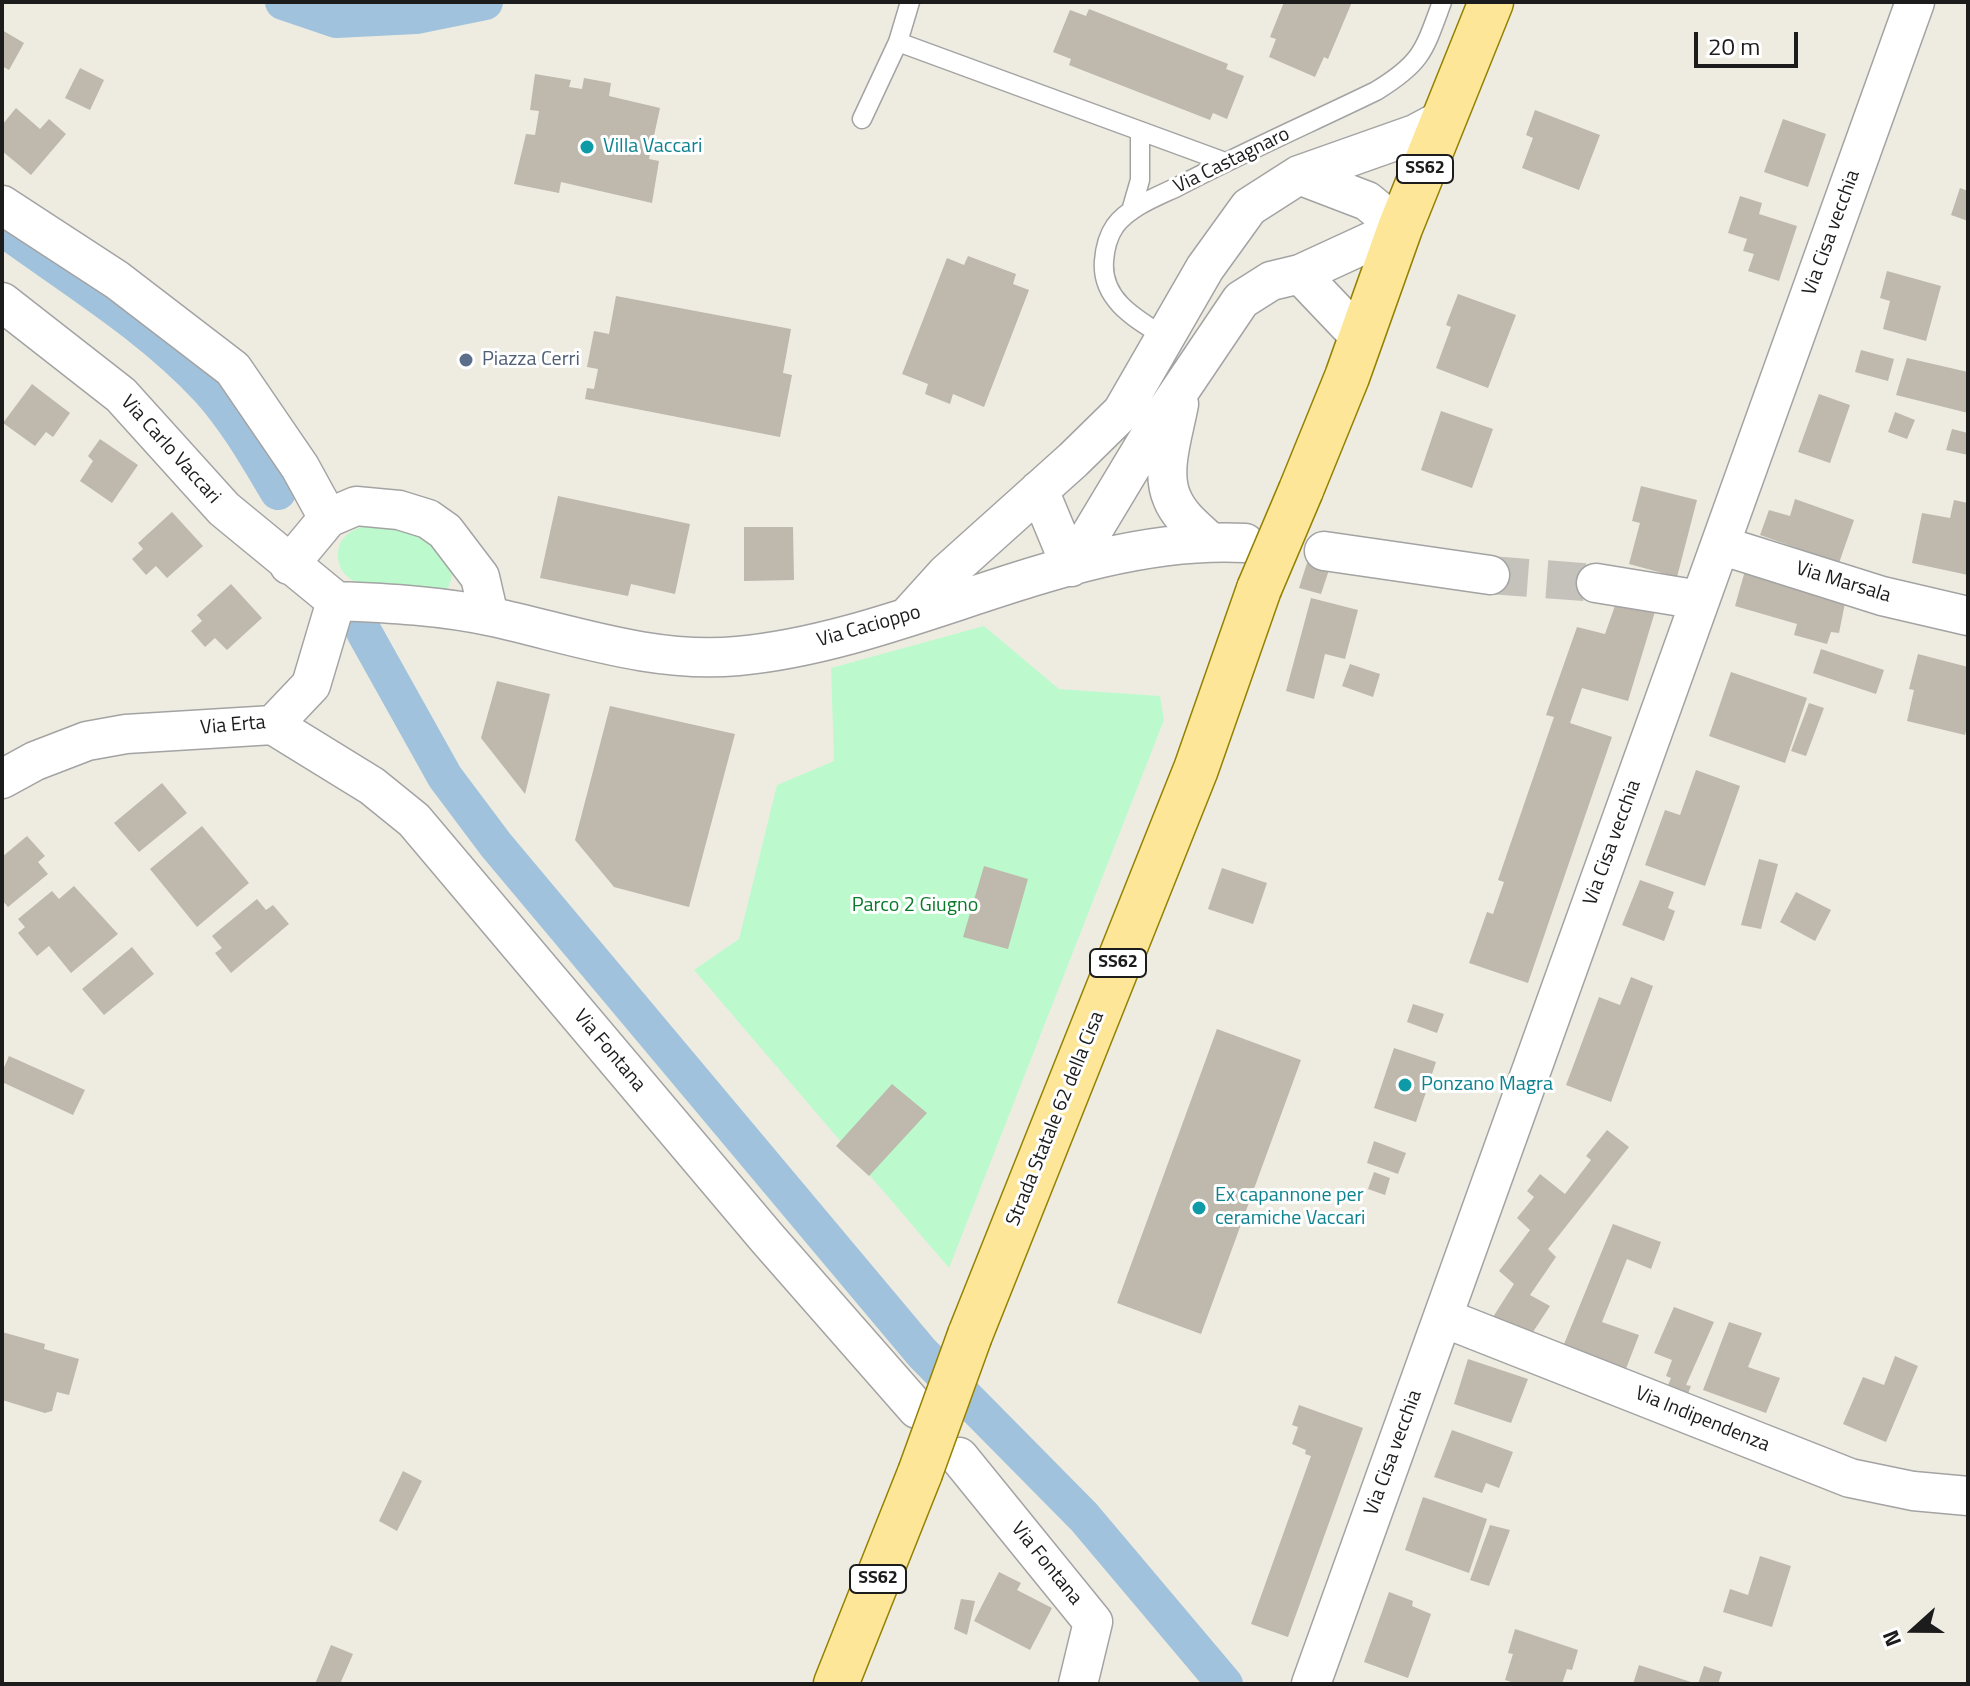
<!DOCTYPE html>
<html>
<head>
<meta charset="utf-8">
<style>
	body { margin:0 }
	#map { position:relative; width:1970px; height:1686px; overflow:hidden; background:#eeece1; font-family:"Titillium Web",sans-serif }
	canvas { display:block }
	.frame { position:absolute; inset:0; border:4px solid #1c1c1c; pointer-events:none }
	.north { position:absolute; left:1874px; top:1590px; width:80px; height:80px; -webkit-text-stroke:6px #fff; paint-order:stroke; rotate:249deg; font-size:22px; font-weight:700; line-height:32px; text-align:center; color:#1c1c1c }
	.north::after { content:''; display:block; margin:auto; width:28px; height:36px; background:#1c1c1c; clip-path:polygon(50% 0,100% 100%,50% 72%,0 100%) }
	.scale { position:absolute; left:1694px; top:32px; width:104px; height:36px; box-sizing:border-box; border:4px solid #1c1c1c; border-top:0; padding-left:10px; font-size:24px; line-height:28px; white-space:nowrap; color:#1c1c1c; -webkit-text-stroke:6px #fff; paint-order:stroke }
</style>
</head>
<body>
<div id="map">
<canvas width="1970" height="1686"></canvas>
<div class="frame"></div>
<div class="north">N</div>
<div class="scale">20 m</div>
</div>
<script>
const ctx = document.querySelector('canvas').getContext('2d');
ctx.lineJoin = 'round';
function paint(path, color) {
  ctx.fillStyle = color;
  ctx.fill(path, 'evenodd');
}
function stroke(path, color, width, dash) {
  ctx.strokeStyle = color;
  ctx.lineWidth = width;
  ctx.lineCap = dash ? 'butt' : 'round';
  ctx.setLineDash(dash || []);
  ctx.stroke(path);
}
function label(font, color, halo, rows, align = 'center') {
  ctx.font = font + ' "Titillium Web",sans-serif';
  ctx.lineWidth = 6;
  ctx.setLineDash([]);
  ctx.textBaseline = 'middle';
  ctx.strokeStyle = halo;
  ctx.fillStyle = color;
  for (const [text, x, y, turn = 0] of rows) {
    ctx.save();
    ctx.translate(x, y);
    ctx.rotate((+turn || 0) * Math.PI / 180);
    ctx.textAlign = isNaN(turn) ? turn : align;
    if (halo) ctx.strokeText(text, 0, 0);
    ctx.fillText(text, 0, 0);
    ctx.restore();
  }
}
paint(new Path2D(`
	M 375,522 L 418,525 L 453,573 L 449,586 L 444,590 C 411,589 335,599 338,552 C 340,532 359,528 375,522 Z
	M 984,626 L 1059,689 L 1160,696 L 1164,720 L 949,1268 L 694,970 L 739,939 L 777,785 L 834,761 L 831,668 Z`), '#bcfacd');
stroke(new Path2D(`
	M 283,2 L 336,20 L 416,16 L 485,2
	M 2,228 C 72,279 150,326 209,390 C 236,420 257,457 278,492
	M 364,632 L 445,777 L 496,845 L 922,1353 L 1084,1517 L 1225,1684`), '#a0c2dc', 36);
paint(new Path2D(`
	M 1284,2 L 1352,2 L 1328,59 L 1324,57 L 1315,77 L 1269,57 L 1276,39 L 1270,37 Z
	M 1089,9 L 1228,64 L 1226,69 L 1244,76 L 1227,119 L 1213,113 L 1210,120 L 1069,65 L 1071,59 L 1053,52 L 1070,10 L 1086,16 Z
	M 2,30 L 24,43 L 9,70 L 2,66 Z
	M 80,68 L 104,80 L 90,110 L 65,98 Z
	M 535,74 L 571,80 L 569,87 L 582,89 L 584,78 L 611,83 L 609,96 L 660,108 L 649,159 L 659,161 L 652,203 L 561,182 L 559,193 L 514,184 L 526,134 L 535,135 L 539,111 L 530,110 Z
	M 16,108 L 40,129 L 49,119 L 66,134 L 31,175 L 2,151 L 2,125 Z
	M 1535,110 L 1600,135 L 1579,190 L 1522,168 L 1533,138 L 1526,135 Z
	M 1783,119 L 1826,134 L 1808,187 L 1764,172 Z
	M 1960,188 L 1968,191 L 1968,221 L 1951,215 Z
	M 1740,196 L 1762,203 L 1759,214 L 1797,226 L 1779,281 L 1748,271 L 1754,254 L 1743,251 L 1747,239 L 1728,233 Z
	M 968,256 L 1016,274 L 1013,284 L 1029,290 L 984,407 L 953,394 L 950,404 L 925,394 L 928,384 L 902,374 L 947,258 L 964,265 Z
	M 1887,271 L 1941,286 L 1926,341 L 1883,329 L 1890,301 L 1880,298 Z
	M 1458,294 L 1516,315 L 1488,388 L 1436,368 L 1451,327 L 1446,325 Z
	M 616,296 L 791,329 L 783,373 L 792,375 L 780,437 L 585,399 L 587,388 L 594,389 L 598,369 L 587,367 L 594,331 L 609,334 Z
	M 1861,350 L 1894,359 L 1888,381 L 1855,372 Z
	M 1907,358 L 1968,372 L 1968,413 L 1896,395 Z
	M 32,384 L 70,413 L 53,437 L 46,432 L 35,446 L 3,423 Z
	M 1819,394 L 1850,405 L 1830,463 L 1798,452 Z
	M 1441,411 L 1493,429 L 1472,488 L 1421,470 Z
	M 1895,412 L 1915,420 L 1907,439 L 1888,432 Z
	M 1952,429 L 1968,433 L 1968,455 L 1946,450 Z
	M 100,439 L 138,465 L 112,503 L 80,481 L 93,461 L 88,456 Z
	M 1641,486 L 1697,500 L 1677,577 L 1629,564 L 1640,523 L 1632,521 Z
	M 558,496 L 690,524 L 675,594 L 631,584 L 628,596 L 540,578 Z
	M 1795,499 L 1854,520 L 1839,563 L 1760,535 L 1769,510 L 1790,516 Z
	M 1954,500 L 1968,503 L 1968,575 L 1912,563 L 1922,513 L 1950,518 Z
	M 172,512 L 203,546 L 167,578 L 156,566 L 146,575 L 132,559 L 143,549 L 138,543 Z
	M 744,527 L 793,527 L 794,580 L 744,581 Z
	M 1307,563 L 1329,570 L 1321,594 L 1299,588 Z
	M 1746,567 L 1846,598 L 1839,633 L 1831,632 L 1827,644 L 1794,635 L 1797,624 L 1735,606 Z
	M 231,584 L 262,618 L 227,650 L 215,638 L 205,647 L 191,631 L 202,621 L 197,615 Z
	M 1311,598 L 1358,610 L 1345,659 L 1325,654 L 1314,699 L 1286,691 Z
	M 1617,600 L 1657,605 L 1628,701 L 1582,688 L 1570,723 L 1612,737 L 1528,983 L 1469,963 L 1487,912 L 1493,914 L 1504,882 L 1498,880 L 1554,717 L 1546,715 L 1577,627 L 1605,634 Z
	M 1821,649 L 1884,670 L 1876,694 L 1813,673 Z
	M 1918,654 L 1968,667 L 1968,722 L 1965,735 L 1907,721 L 1914,690 L 1909,689 Z
	M 1350,664 L 1380,674 L 1373,697 L 1342,686 Z
	M 1731,672 L 1807,698 L 1785,763 L 1709,736 Z
	M 497,681 L 550,694 L 525,794 L 481,738 Z
	M 1809,703 L 1824,708 L 1806,756 L 1791,751 Z
	M 610,706 L 735,734 L 689,907 L 614,887 L 575,840 Z
	M 1696,770 L 1740,786 L 1705,886 L 1645,865 L 1665,810 L 1680,815 Z
	M 162,783 L 187,813 L 139,852 L 114,823 Z
	M 202,826 L 249,883 L 197,927 L 150,869 Z
	M 27,836 L 45,856 L 38,862 L 48,874 L 8,907 L 2,900 L 2,857 Z
	M 1759,859 L 1778,864 L 1761,929 L 1741,925 Z
	M 984,866 L 1028,879 L 1008,949 L 963,937 Z
	M 1222,868 L 1267,883 L 1253,924 L 1208,909 Z
	M 1640,880 L 1674,892 L 1668,908 L 1675,911 L 1664,941 L 1622,925 Z
	M 74,886 L 118,934 L 71,973 L 49,946 L 37,956 L 18,933 L 25,927 L 18,919 L 52,891 L 59,899 Z
	M 1796,892 L 1831,910 L 1815,941 L 1780,922 Z
	M 257,899 L 266,910 L 273,905 L 289,924 L 231,973 L 215,953 L 222,948 L 212,936 Z
	M 132,947 L 154,974 L 104,1015 L 82,989 Z
	M 1631,977 L 1653,986 L 1611,1102 L 1566,1085 L 1599,997 L 1620,1005 Z
	M 1413,1004 L 1444,1014 L 1437,1033 L 1407,1022 Z
	M 1217,1029 L 1301,1060 L 1201,1334 L 1117,1303 Z
	M 1394,1048 L 1436,1062 L 1416,1122 L 1374,1108 Z
	M 9,1056 L 85,1090 L 73,1115 L 2,1082 L 2,1072 Z
	M 892,1084 L 927,1113 L 869,1176 L 836,1146 Z
	M 1607,1130 L 1629,1147 L 1548,1249 L 1556,1257 L 1530,1295 L 1550,1306 L 1531,1335 L 1515,1324 L 1511,1329 L 1493,1317 L 1514,1284 L 1499,1271 L 1530,1230 L 1517,1218 L 1534,1197 L 1527,1191 L 1540,1174 L 1565,1194 L 1591,1160 L 1586,1156 Z
	M 1374,1141 L 1406,1153 L 1398,1174 L 1367,1163 Z
	M 1374,1172 L 1390,1178 L 1385,1195 L 1368,1189 Z
	M 1613,1224 L 1661,1242 L 1651,1269 L 1627,1259 L 1602,1322 L 1639,1335 L 1624,1374 L 1562,1349 Z
	M 1674,1307 L 1714,1322 L 1686,1385 L 1691,1386 L 1685,1401 L 1665,1392 L 1671,1378 L 1666,1376 L 1672,1360 L 1654,1353 Z
	M 1729,1322 L 1762,1333 L 1748,1367 L 1780,1378 L 1766,1413 L 1703,1390 Z
	M 2,1332 L 45,1344 L 44,1349 L 79,1359 L 69,1395 L 57,1392 L 52,1411 L 45,1413 L 2,1400 Z
	M 1895,1356 L 1918,1366 L 1886,1442 L 1843,1424 L 1863,1377 L 1884,1385 Z
	M 1468,1359 L 1528,1379 L 1511,1423 L 1454,1404 Z
	M 1299,1405 L 1363,1428 L 1288,1637 L 1251,1624 L 1311,1456 L 1305,1454 L 1306,1450 L 1292,1444 L 1298,1427 L 1292,1425 Z
	M 1452,1430 L 1513,1452 L 1499,1488 L 1486,1483 L 1482,1493 L 1434,1477 Z
	M 403,1471 L 422,1481 L 397,1531 L 379,1521 Z
	M 1423,1497 L 1487,1519 L 1469,1573 L 1405,1550 Z
	M 1490,1525 L 1510,1530 L 1489,1586 L 1470,1580 Z
	M 1760,1556 L 1791,1566 L 1772,1627 L 1723,1612 L 1730,1589 L 1748,1595 Z
	M 999,1572 L 1021,1583 L 1017,1590 L 1052,1608 L 1030,1650 L 974,1621 Z
	M 1389,1592 L 1413,1601 L 1412,1606 L 1431,1614 L 1408,1678 L 1364,1662 Z
	M 961,1599 L 975,1601 L 967,1635 L 954,1629 Z
	M 1515,1629 L 1578,1650 L 1572,1670 L 1567,1669 L 1562,1684 L 1518,1684 L 1505,1680 L 1513,1654 L 1508,1653 Z
	M 331,1645 L 353,1654 L 340,1684 L 315,1684 Z
	M 1639,1665 L 1694,1683 L 1694,1684 L 1633,1684 Z
	M 1704,1666 L 1722,1672 L 1718,1684 L 1698,1684 Z`), '#beb8ad');
stroke(new Path2D(`
	M 1490,575 L 1596,583`), '#c4c2ba', 38, [38, 19]);
const lane = new Path2D(`
	M 898,42 L 1225,162
	M 862,119 L 898,42 L 910,2
	M 1131,211 L 1140,180 L 1140,131
	M 1165,337 C 1136,319 1101,300 1104,261 C 1105,248 1108,236 1115,226 C 1129,207 1156,197 1177,187 C 1242,153 1310,123 1376,91 C 1422,63 1424,51 1442,2`);
const street = new Path2D(`
	M 2,205 L 117,280 L 233,369 L 300,467 L 328,518
	M 1300,274 L 1360,337
	M 2,302 L 121,395 L 224,509 L 336,601
	M 1179,404 C 1174,432 1160,471 1172,498 C 1179,516 1196,529 1209,541
	M 1039,490 L 1071,567
	M 1720,545 L 1882,596 L 1968,616
	M 1324,551 L 1490,575
	M 289,565 L 328,518 L 356,506 L 399,510 L 428,519 L 445,531 L 480,577 L 489,616
	M 1071,567 L 1154,429 L 1241,300 L 1271,281 L 1300,274 L 1400,228 L 1367,201 L 1299,175
	M 1596,583 L 1700,600
	M 908,616 L 946,574 L 1073,460 L 1122,412 L 1205,268 L 1249,207 L 1299,175 L 1415,134 L 1445,118
	M 273,725 L 372,786 L 414,820 L 767,1238 L 917,1409
	M 2,779 L 35,761 L 87,741 L 126,734 L 273,725 L 311,685 L 336,601 C 388,603 443,606 493,617 C 574,635 654,664 738,656 C 909,640 1072,534 1245,543
	M 1444,1318 L 1850,1478 L 1913,1491 L 1968,1496
	M 959,1457 L 1093,1622 L 1078,1684
	M 1311,1684 L 1915,2`);
const primary = new Path2D(`
	M 1301,490 L 1347,377 L 1400,228 L 1491,2
	M 970,1335 L 1196,769 L 1259,589
	M 836,1684 L 920,1473`);
stroke(lane, '#a3a3a3', 21);
stroke(street, '#a3a3a3', 41);
stroke(primary, '#948100', 47);
stroke(lane, '#fff', 18);
stroke(street, '#fff', 38);
stroke(primary, '#fde697', 44);
const primaryBridge = new Path2D(`
	M 1259,589 L 1301,490
	M 920,1473 L 970,1335`);
stroke(primaryBridge, '#948100', 47, []);
stroke(primaryBridge, '#fde697', 44);
for (const [x, y, r, color] of [
	[587,147,8,"#0f9aa8"],
	[466,360,8,"#5c6f8a"],
	[1405,1085,8,"#0f9aa8"],
	[1199,1208,8,"#0f9aa8"]
]) {
  const dot = new Path2D();
  dot.arc(x, y, r, 0, 2 * Math.PI);
  ctx.fillStyle = color;
  ctx.fill(dot);
  stroke(dot, '#fff', 3);
}
for (const [x, y, w] of [
	[1425,169,56],
	[1118,963,56],
	[878,1579,56]
]) {
  const box = new Path2D();
  box.roundRect(x - w / 2, y - 14, w, 28, 6);
  ctx.fillStyle = '#fff';
  ctx.fill(box);
  stroke(box, '#1c1c1c', 2);
}
label('bold 18px', '#1c1c1c', null, [
	["SS62",1425,169],
	["SS62",1118,963],
	["SS62",878,1579]
]);
label('20px', '#0d838f', '#fff', [
	["Villa Vaccari",603,147],
	["Ponzano Magra",1421,1085],
	["Ex capannone per",1215,1196],
	["ceramiche Vaccari",1215,1219]
], 'left');
label('20px', '#1c1c1c', '#fff', [
	["Via Castagnaro",1232,161,-26],
	["Via Cisa vecchia",1832,233,-70],
	["Via Carlo Vaccari",170,450,48],
	["Via Marsala",1843,583,17],
	["Via Cacioppo",869,627,-16],
	["Via Erta",233,726,-5],
	["Via Cisa vecchia",1613,843,-70],
	["Via Fontana",609,1051,50],
	["Strada Statale 62 della Cisa",1056,1119,-68],
	["Via Indipendenza",1702,1420,22],
	["Via Cisa vecchia",1394,1453,-70],
	["Via Fontana",1046,1564,51]
]);
label('20px', '#4e5e75', '#fff', [
	["Piazza Cerri",482,360]
], 'left');
label('20px', '#0a7a2a', '#fff', [
	["Parco 2 Giugno",915,906]
]);
</script>
</body>
</html>
